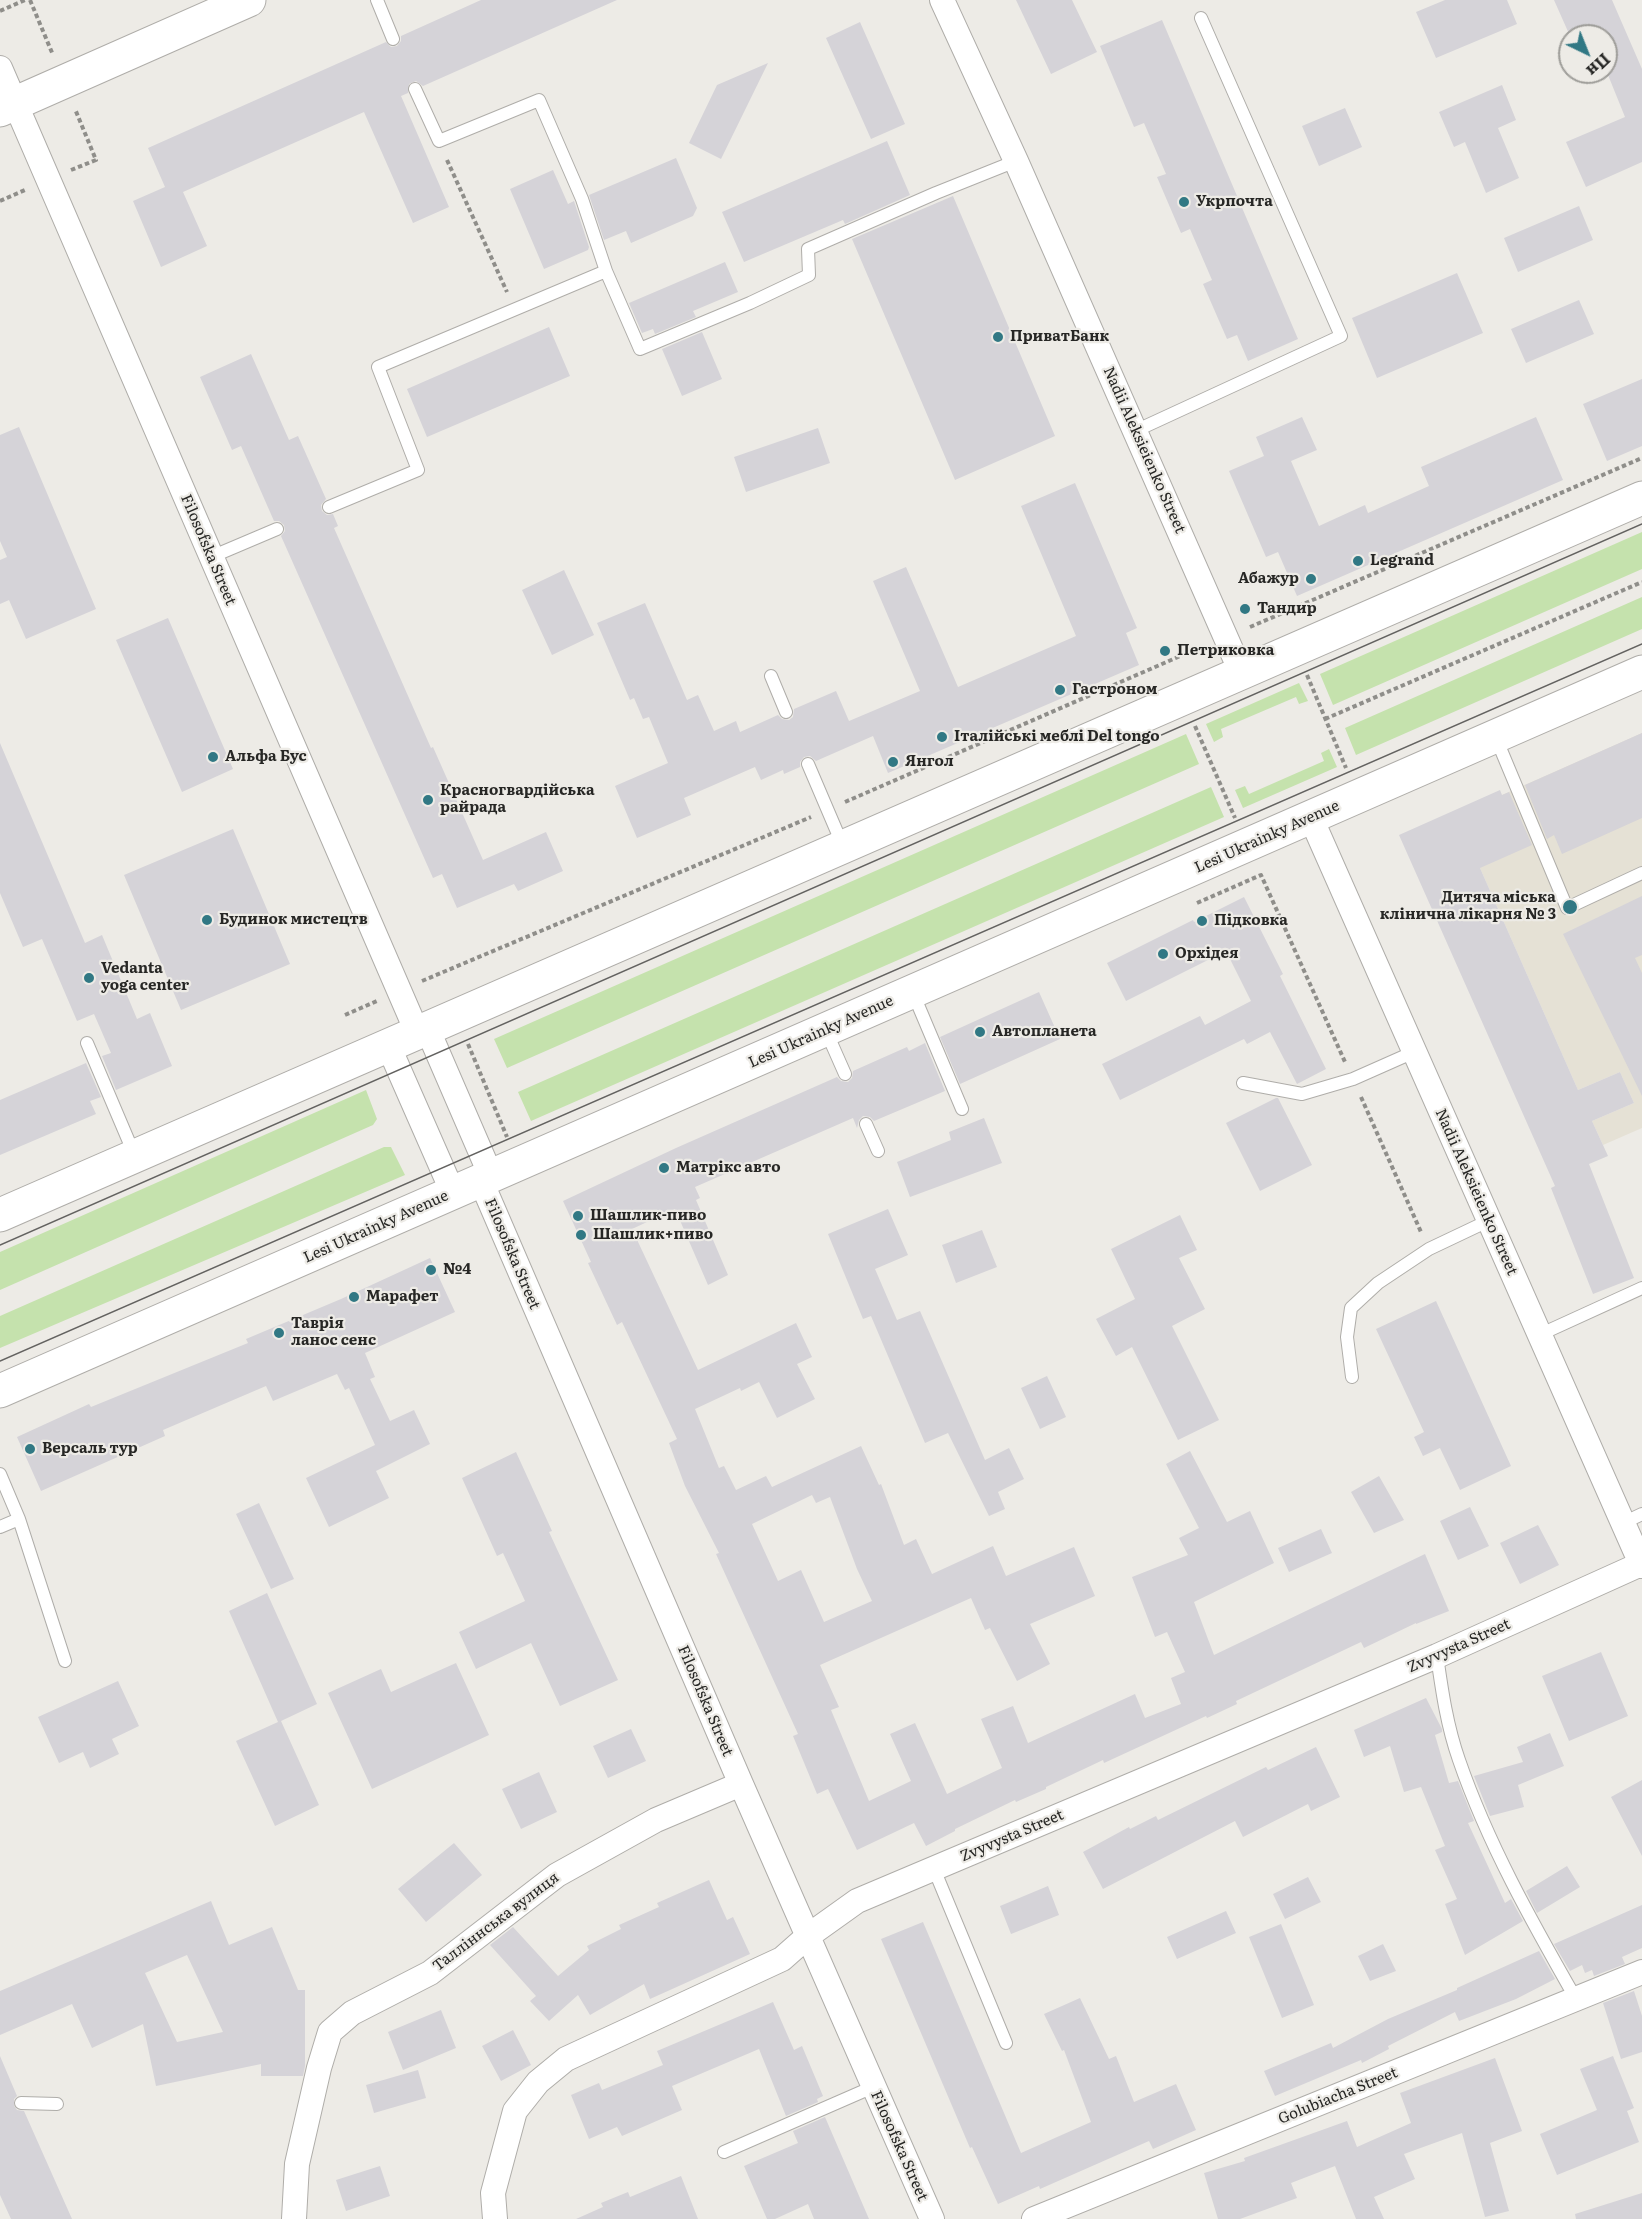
<!DOCTYPE html>
<html>
<head>
<meta charset="utf-8">
<style>
	body { margin:0 }
	#map { position:relative; width:1642px; height:2219px; overflow:hidden; background:#edebe6; font-family:Literata,serif }
	canvas { display:block }
	.north { position:absolute; left:1558px; top:24px; width:60px; height:60px; box-sizing:border-box; background:#edebe6; border:2px solid #9e9d99; border-radius:50%; rotate:137deg; font-size:16px; font-weight:700; line-height:24px; text-align:center; color:#272725 }
	.north::after { content:''; display:block; margin:auto; width:21px; height:27px; background:#317884; clip-path:polygon(50% 0,100% 100%,50% 72%,0 100%) }
</style>
</head>
<body>
<div id="map">
<canvas width="1642" height="2219"></canvas>
<div class="north">Пн</div>
</div>
<script>
const ctx = document.querySelector('canvas').getContext('2d');
ctx.lineJoin = 'round';
function paint(path, color) {
  ctx.fillStyle = color;
  ctx.fill(path, 'evenodd');
}
function stroke(path, color, width, dash) {
  ctx.strokeStyle = color;
  ctx.lineWidth = width;
  ctx.lineCap = dash ? 'butt' : 'round';
  ctx.setLineDash(dash || []);
  ctx.stroke(path);
}
function label(font, color, halo, rows, align = 'center') {
  ctx.font = font + ' Literata,serif';
  ctx.lineWidth = 4.5;
  ctx.setLineDash([]);
  ctx.textBaseline = 'middle';
  ctx.strokeStyle = halo;
  ctx.fillStyle = color;
  for (const [text, x, y, turn = 0] of rows) {
    ctx.save();
    ctx.translate(x, y);
    ctx.rotate((+turn || 0) * Math.PI / 180);
    ctx.textAlign = isNaN(turn) ? turn : align;
    if (halo) ctx.strokeText(text, 0, 0);
    ctx.fillText(text, 0, 0);
    ctx.restore();
  }
}
paint(new Path2D(`
	M 1642,733 L 1642,1128 L 1603,1145 L 1592,1121 L 1634,1103 L 1620,1072 L 1578,1090 L 1480,868 L 1502,795 Z`), '#e5e1d5');
paint(new Path2D(`
	M 1642,532 L 1642,569 L 1333,705 L 1320,674 Z
	M 1642,597 L 1642,629 L 1356,755 L 1345,728 Z
	M 1299,683 L 1308,701 L 1299,704 L 1296,697 L 1221,729 L 1223,737 L 1214,742 L 1206,724 Z
	M 1186,734 L 1199,764 L 507,1068 L 494,1039 Z
	M 1329,749 L 1337,767 L 1243,808 L 1235,790 L 1245,786 L 1249,794 L 1324,761 L 1321,753 Z
	M 1211,787 L 1224,817 L 531,1121 L 518,1092 Z
	M 366,1090 L 377,1119 L 373,1125 L 0,1290 L 0,1252 Z
	M 384,1147 L 391,1147 L 405,1175 L 0,1348 L 0,1316 Z`), '#c5e2ad');
paint(new Path2D(`
	M 481,0 L 617,0 L 423,86 L 416,81 L 409,84 L 408,93 L 401,96 L 449,207 L 413,223 L 364,112 L 183,192 L 207,246 L 161,267 L 133,201 L 165,187 L 148,148 L 386,42 L 391,47 L 397,46 L 401,41 L 401,36 Z
	M 1016,0 L 1072,0 L 1097,52 L 1051,74 Z
	M 1445,0 L 1507,0 L 1517,24 L 1436,58 L 1416,12 Z
	M 1554,0 L 1612,0 L 1642,69 L 1642,162 L 1586,187 L 1566,142 L 1625,117 L 1606,70 L 1606,36 L 1570,36 Z
	M 1162,20 L 1298,339 L 1248,361 L 1237,335 L 1227,339 L 1203,284 L 1212,280 L 1190,229 L 1181,233 L 1157,177 L 1166,174 L 1144,123 L 1134,127 L 1100,46 Z
	M 860,22 L 905,124 L 871,139 L 826,38 Z
	M 768,63 L 721,159 L 689,143 L 717,85 Z
	M 1502,85 L 1516,120 L 1498,128 L 1519,178 L 1486,193 L 1465,142 L 1454,147 L 1439,112 Z
	M 1345,108 L 1362,147 L 1319,166 L 1302,126 Z
	M 887,141 L 910,195 L 845,224 L 843,220 L 744,262 L 722,212 Z
	M 676,158 L 697,208 L 693,216 L 631,243 L 626,231 L 604,240 L 589,195 Z
	M 553,170 L 568,204 L 574,201 L 589,247 L 588,250 L 544,269 L 510,189 Z
	M 953,196 L 1055,436 L 955,480 L 852,239 Z
	M 1579,206 L 1593,240 L 1518,272 L 1504,238 Z
	M 725,262 L 738,292 L 693,311 L 696,317 L 655,334 L 653,329 L 642,333 L 629,303 Z
	M 1457,273 L 1483,333 L 1377,378 L 1352,318 Z
	M 1579,300 L 1594,334 L 1526,363 L 1511,329 Z
	M 549,327 L 570,376 L 427,437 L 407,389 Z
	M 702,332 L 722,379 L 682,396 L 662,349 Z
	M 251,354 L 289,440 L 298,436 L 326,499 L 321,505 L 322,511 L 327,515 L 333,514 L 338,526 L 334,528 L 431,748 L 433,747 L 483,860 L 546,832 L 563,871 L 518,891 L 514,884 L 457,908 L 442,874 L 433,878 L 281,536 L 285,531 L 284,525 L 279,521 L 274,521 L 241,446 L 232,450 L 200,377 Z
	M 1642,379 L 1642,446 L 1607,461 L 1583,404 Z
	M 1302,417 L 1317,450 L 1291,461 L 1319,526 L 1365,505 L 1368,513 L 1429,486 L 1421,467 L 1536,417 L 1563,480 L 1297,596 L 1278,552 L 1266,557 L 1229,471 L 1264,456 L 1256,437 Z
	M 19,427 L 96,609 L 26,639 L 9,600 L 0,604 L 0,560 L 7,557 L 0,541 L 0,435 Z
	M 818,428 L 830,463 L 746,492 L 734,457 Z
	M 1075,483 L 1137,628 L 1126,633 L 1139,665 L 888,773 L 873,736 L 816,761 L 810,756 L 804,757 L 800,762 L 800,767 L 784,774 L 783,770 L 761,780 L 755,767 L 684,798 L 691,815 L 637,838 L 615,786 L 668,763 L 649,717 L 643,719 L 634,698 L 630,700 L 597,623 L 645,603 L 687,700 L 698,695 L 714,731 L 736,721 L 740,732 L 778,715 L 782,719 L 789,720 L 793,717 L 794,709 L 836,691 L 849,721 L 920,691 L 873,581 L 906,567 L 958,687 L 1076,636 L 1021,506 Z
	M 564,570 L 594,635 L 552,655 L 522,590 Z
	M 168,618 L 233,769 L 182,792 L 116,640 Z
	M 1642,733 L 1642,818 L 1562,854 L 1554,835 L 1547,839 L 1525,785 Z
	M 0,743 L 85,943 L 102,935 L 137,1019 L 150,1013 L 172,1066 L 116,1090 L 102,1056 L 111,1053 L 94,1014 L 77,1021 L 42,939 L 23,947 L 0,893 Z
	M 1500,790 L 1502,795 L 1509,792 L 1532,845 L 1480,868 L 1578,1090 L 1620,1072 L 1634,1103 L 1592,1121 L 1608,1156 L 1589,1164 L 1634,1278 L 1593,1294 L 1551,1188 L 1555,1186 L 1399,835 Z
	M 233,829 L 290,964 L 181,1010 L 124,875 Z
	M 1642,896 L 1642,955 L 1635,958 L 1642,973 L 1642,1096 L 1563,934 Z
	M 1244,897 L 1283,974 L 1280,976 L 1326,1069 L 1297,1084 L 1270,1032 L 1247,1044 L 1244,1039 L 1120,1100 L 1102,1064 L 1200,1016 L 1205,1025 L 1251,1001 L 1226,951 L 1126,1001 L 1107,963 L 1193,920 L 1194,922 Z
	M 1039,992 L 1060,1039 L 960,1084 L 940,1037 Z
	M 925,1043 L 945,1091 L 874,1121 L 870,1117 L 863,1116 L 859,1120 L 857,1128 L 853,1118 L 695,1187 L 700,1198 L 696,1200 L 728,1275 L 708,1285 L 675,1209 L 632,1229 L 698,1370 L 796,1323 L 812,1357 L 797,1364 L 815,1399 L 777,1418 L 759,1382 L 741,1391 L 740,1388 L 695,1409 L 719,1468 L 724,1466 L 736,1490 L 766,1476 L 772,1487 L 861,1446 L 879,1485 L 881,1484 L 904,1545 L 916,1539 L 932,1574 L 993,1546 L 1006,1576 L 1074,1547 L 1095,1596 L 1030,1624 L 1050,1664 L 1017,1681 L 990,1628 L 985,1630 L 971,1598 L 820,1665 L 839,1707 L 831,1710 L 869,1801 L 911,1781 L 890,1734 L 915,1723 L 947,1794 L 1002,1768 L 981,1719 L 1013,1706 L 1028,1743 L 1135,1694 L 1145,1718 L 1181,1704 L 1171,1678 L 1185,1672 L 1167,1632 L 1155,1637 L 1132,1577 L 1188,1555 L 1179,1538 L 1199,1528 L 1166,1464 L 1190,1451 L 1227,1522 L 1250,1511 L 1274,1563 L 1194,1602 L 1214,1655 L 1425,1554 L 1449,1611 L 1416,1624 L 1416,1623 L 1364,1648 L 1361,1642 L 1236,1701 L 1237,1704 L 1207,1718 L 1206,1716 L 1104,1763 L 1103,1760 L 1046,1787 L 1046,1789 L 1016,1802 L 1015,1800 L 955,1829 L 955,1831 L 926,1846 L 914,1823 L 857,1850 L 828,1789 L 817,1794 L 793,1736 L 798,1734 L 716,1554 L 719,1553 L 685,1486 L 669,1443 L 677,1439 L 622,1322 L 617,1325 L 588,1263 L 591,1262 L 563,1201 L 676,1148 L 837,1077 L 841,1081 L 848,1082 L 852,1078 L 853,1071 L 907,1047 L 909,1051 ZM 812,1495 L 816,1503 L 830,1497 L 857,1569 L 872,1601 L 824,1622 L 801,1570 L 778,1581 L 752,1524 Z
	M 86,1063 L 101,1097 L 90,1101 L 96,1114 L 0,1155 L 0,1100 Z
	M 1276,1098 L 1278,1098 L 1312,1165 L 1260,1191 L 1226,1123 Z
	M 984,1118 L 1002,1163 L 910,1197 L 897,1162 L 951,1140 L 949,1132 Z
	M 888,1209 L 908,1255 L 875,1269 L 897,1320 L 920,1311 L 985,1460 L 1009,1448 L 1024,1479 L 998,1492 L 1005,1509 L 989,1516 L 948,1433 L 925,1443 L 871,1316 L 863,1319 L 828,1234 Z
	M 1180,1215 L 1197,1250 L 1179,1258 L 1205,1309 L 1172,1326 L 1219,1420 L 1178,1440 L 1132,1347 L 1116,1356 L 1096,1319 L 1135,1299 L 1111,1249 Z
	M 982,1230 L 997,1267 L 956,1283 L 942,1245 Z
	M 430,1258 L 455,1312 L 365,1353 L 375,1377 L 370,1379 L 390,1421 L 414,1410 L 430,1444 L 376,1471 L 389,1498 L 329,1527 L 306,1478 L 375,1445 L 349,1388 L 345,1390 L 337,1374 L 273,1401 L 266,1386 L 163,1430 L 165,1436 L 41,1491 L 17,1437 L 89,1404 L 91,1407 L 248,1343 L 246,1339 L 341,1299 Z
	M 1436,1301 L 1511,1466 L 1460,1490 L 1440,1448 L 1423,1456 L 1414,1437 L 1424,1432 L 1376,1329 Z
	M 1047,1376 L 1066,1417 L 1040,1429 L 1021,1388 Z
	M 516,1452 L 552,1531 L 549,1532 L 618,1680 L 560,1706 L 531,1643 L 476,1669 L 459,1632 L 525,1601 L 503,1553 L 497,1556 L 462,1478 Z
	M 1379,1476 L 1404,1520 L 1374,1533 L 1351,1492 Z
	M 259,1503 L 294,1579 L 271,1589 L 236,1514 Z
	M 1470,1507 L 1489,1546 L 1458,1560 L 1440,1521 Z
	M 1538,1525 L 1559,1565 L 1520,1584 L 1500,1543 Z
	M 1321,1529 L 1332,1553 L 1289,1572 L 1278,1548 Z
	M 267,1593 L 317,1704 L 281,1721 L 319,1805 L 275,1826 L 236,1741 L 278,1722 L 229,1611 Z
	M 1601,1652 L 1628,1716 L 1569,1741 L 1542,1676 Z
	M 456,1663 L 489,1735 L 372,1789 L 328,1693 L 381,1669 L 391,1692 Z
	M 118,1681 L 139,1726 L 112,1739 L 119,1754 L 90,1768 L 83,1752 L 59,1763 L 38,1717 Z
	M 1426,1698 L 1442,1729 L 1442,1732 L 1435,1735 L 1449,1783 L 1458,1781 L 1474,1821 L 1468,1823 L 1505,1903 L 1511,1899 L 1523,1921 L 1465,1955 L 1445,1904 L 1457,1899 L 1435,1850 L 1445,1846 L 1421,1787 L 1404,1792 L 1390,1746 L 1364,1757 L 1354,1730 Z
	M 631,1729 L 646,1761 L 608,1778 L 593,1746 Z
	M 1550,1733 L 1564,1766 L 1518,1785 L 1524,1807 L 1490,1816 L 1474,1776 L 1523,1762 L 1517,1747 Z
	M 1316,1747 L 1340,1797 L 1311,1811 L 1308,1804 L 1243,1837 L 1235,1821 L 1103,1889 L 1083,1852 L 1129,1827 L 1130,1829 L 1156,1816 L 1158,1820 L 1266,1767 L 1268,1770 Z
	M 539,1772 L 557,1812 L 521,1829 L 502,1789 Z
	M 1642,1780 L 1642,1856 L 1611,1797 Z
	M 454,1843 L 482,1875 L 426,1922 L 398,1889 Z
	M 1567,1866 L 1580,1887 L 1537,1913 L 1526,1891 Z
	M 1308,1877 L 1321,1902 L 1285,1919 L 1273,1894 Z
	M 709,1880 L 727,1920 L 733,1917 L 750,1954 L 650,1999 L 644,1984 L 590,2015 L 578,1995 L 549,2021 L 530,2001 L 536,1996 L 490,1945 L 513,1927 L 558,1976 L 589,1950 L 587,1946 L 621,1929 L 619,1925 L 659,1907 L 657,1903 Z
	M 1048,1886 L 1059,1915 L 1011,1934 L 1000,1906 Z
	M 211,1901 L 229,1945 L 272,1927 L 298,1990 L 305,1990 L 305,2066 L 303,2076 L 261,2076 L 261,2064 L 156,2086 L 143,2024 L 92,2048 L 72,2004 L 0,2035 L 0,1991 ZM 187,1955 L 223,2032 L 177,2042 L 145,1973 Z
	M 1642,1905 L 1642,1948 L 1622,1957 L 1625,1964 L 1594,1976 L 1592,1970 L 1585,1973 L 1582,1965 L 1570,1971 L 1554,1944 Z
	M 1226,1911 L 1236,1933 L 1177,1959 L 1167,1937 Z
	M 923,1922 L 1021,2153 L 1091,2122 L 1064,2050 L 1062,2051 L 1044,2014 L 1080,1998 L 1109,2059 L 1116,2056 L 1134,2102 L 1176,2084 L 1196,2130 L 1153,2149 L 1149,2141 L 1040,2189 L 1039,2186 L 998,2204 L 972,2147 L 970,2148 L 881,1939 Z
	M 1281,1924 L 1314,2005 L 1282,2018 L 1249,1937 Z
	M 1383,1944 L 1396,1971 L 1370,1981 L 1358,1956 Z
	M 1539,1951 L 1555,1979 L 1516,1999 L 1459,2021 L 1455,2012 L 1388,2046 L 1389,2049 L 1362,2063 L 1361,2060 L 1275,2096 L 1264,2071 L 1331,2043 L 1333,2048 L 1388,2019 L 1457,1990 L 1457,1988 Z
	M 1634,1991 L 1642,2016 L 1642,2052 L 1621,2059 L 1603,2003 Z
	M 773,2002 L 794,2050 L 802,2046 L 823,2096 L 817,2099 L 818,2102 L 786,2116 L 759,2049 L 672,2086 L 682,2110 L 622,2136 L 617,2127 L 589,2139 L 571,2095 L 599,2083 L 602,2090 L 663,2065 L 657,2051 Z
	M 441,2010 L 456,2048 L 403,2070 L 388,2032 Z
	M 513,2030 L 531,2065 L 501,2081 L 482,2046 Z
	M 0,2056 L 17,2096 L 14,2099 L 14,2106 L 17,2110 L 24,2111 L 72,2219 L 11,2219 L 0,2195 Z
	M 1613,2056 L 1634,2108 L 1627,2111 L 1639,2142 L 1557,2175 L 1540,2134 L 1597,2110 L 1580,2069 Z
	M 1495,2058 L 1522,2131 L 1490,2143 L 1509,2211 L 1485,2217 L 1462,2133 L 1404,2154 L 1415,2179 L 1374,2197 L 1384,2219 L 1356,2219 L 1335,2166 L 1291,2183 L 1297,2198 L 1240,2219 L 1218,2219 L 1204,2173 L 1245,2161 L 1244,2158 L 1347,2121 L 1357,2147 L 1411,2123 L 1400,2093 Z
	M 418,2070 L 426,2098 L 374,2113 L 366,2085 Z
	M 825,2117 L 869,2219 L 814,2219 L 808,2204 L 775,2219 L 767,2219 L 744,2166 L 798,2143 L 793,2131 Z
	M 380,2166 L 390,2196 L 346,2211 L 336,2180 Z
	M 681,2176 L 698,2219 L 576,2219 L 603,2207 L 601,2203 L 628,2192 L 630,2197 Z
	M 1642,2193 L 1642,2219 L 1576,2219 L 1575,2214 Z`), '#d5d3d8');
const lane = new Path2D(`
	M 377,0 L 393,39
	M 415,89 L 439,141 L 539,100 L 582,199 L 606,271
	M 1135,431 L 1341,336 L 1201,18
	M 329,507 L 418,470 L 378,367 L 606,271 L 640,349 L 750,303 L 809,275 L 808,249 L 936,193 L 1016,161
	M 211,557 L 277,529
	M 771,676 L 786,712
	M 1496,738 L 1567,908 L 1642,873
	M 808,764 L 843,846
	M 913,993 L 962,1109
	M 826,1031 L 845,1074
	M 87,1043 L 135,1156
	M 1243,1083 L 1302,1094 L 1353,1079 L 1414,1052
	M 866,1124 L 878,1151
	M 1539,1335 L 1642,1288
	M 1352,1377 L 1347,1337 L 1351,1308 L 1378,1283 L 1429,1249 L 1488,1221
	M 0,1474 L 19,1519 L 65,1661
	M 1623,1523 L 1642,1514
	M 0,1527 L 19,1519
	M 1437,1656 C 1442,1691 1447,1726 1459,1760 C 1488,1844 1532,1922 1576,1999
	M 934,1869 L 1006,2043
	M 21,2103 L 57,2104
	M 724,2152 L 873,2087`);
const street = new Path2D(`
	M 942,0 L 1016,161 L 1241,672
	M 0,68 L 417,1032
	M 1311,818 L 1642,1566
	M 427,1028 L 491,1176
	M 388,1045 L 453,1193
	M 481,1181 L 741,1784 L 932,2219
	M 294,2219 L 297,2164 L 319,2068 L 330,2032 L 352,2013 L 430,1973 L 557,1875 L 656,1820 L 741,1784
	M 495,2219 L 493,2193 L 515,2111 L 538,2082 L 566,2059 L 782,1959 L 808,1936 L 857,1901 L 1437,1656 L 1641,1564
	M 1034,2219 L 1642,1972`);
const secondary = new Path2D(`
	M 0,110 L 249,0`);
const primary = new Path2D(`
	M 0,1215 L 1642,498
	M 0,1391 L 1642,672`);
stroke(lane, '#afada9', 14);
stroke(street, '#afada9', 26);
stroke(secondary, '#afada9', 35);
stroke(primary, '#afada9', 35);
stroke(new Path2D(`
	M 30,0 L 53,55
	M 0,11 L 25,0
	M 447,160 L 507,292
	M 71,170 L 96,160 L 75,109
	M 0,201 L 25,190
	M 1250,627 L 1642,458
	M 1307,675 L 1346,768
	M 1325,719 L 1642,582
	M 1195,726 L 1235,818
	M 845,802 L 1201,647
	M 1197,903 L 1261,875 L 1345,1062
	M 422,981 L 811,817
	M 345,1015 L 377,1001
	M 468,1044 L 507,1137
	M 1361,1097 L 1421,1232`), '#8f8e8a', 4, [4.5, 3]);
stroke(lane, '#fff', 12);
stroke(street, '#fff', 24);
stroke(secondary, '#fff', 33);
stroke(primary, '#fff', 33);
stroke(new Path2D(`
	M 0,1245 L 1642,524
	M 0,1361 L 1642,644`), '#636260', 1.5);
for (const [x, y, r, color] of [
	[1184,202,6,"#317884"],
	[998,337,6,"#317884"],
	[1358,561,6,"#317884"],
	[1311,579,6,"#317884"],
	[1245,609,6,"#317884"],
	[1165,651,6,"#317884"],
	[1060,690,6,"#317884"],
	[942,737,6,"#317884"],
	[213,757,6,"#317884"],
	[893,762,6,"#317884"],
	[428,800,6,"#317884"],
	[1570,907,8,"#317884"],
	[207,920,6,"#317884"],
	[1202,921,6,"#317884"],
	[1163,954,6,"#317884"],
	[89,978,6,"#317884"],
	[980,1032,6,"#317884"],
	[664,1168,6,"#317884"],
	[578,1216,6,"#317884"],
	[581,1235,6,"#317884"],
	[431,1270,6,"#317884"],
	[354,1297,6,"#317884"],
	[279,1333,6,"#317884"],
	[30,1449,6,"#317884"]
]) {
  const dot = new Path2D();
  dot.arc(x, y, r, 0, 2 * Math.PI);
  ctx.fillStyle = color;
  ctx.fill(dot);
  stroke(dot, '#edebe6', 2);
}
label('bold 15px', '#272725', '#edebe6', [
	["Укрпочта",1196,202],
	["ПриватБанк",1010,337],
	["Legrand",1370,561],
	["Абажур",1299,579,"right"],
	["Тандир",1257,609],
	["Петриковка",1177,651],
	["Гастроном",1072,690],
	["Італійські меблі Del tongo",954,737],
	["Альфа Бус",225,757],
	["Янгол",905,762],
	["Красногвардійська",440,791],
	["райрада",440,808],
	["Дитяча міська",1556,898,"right"],
	["клінична лікарня № 3",1556,915,"right"],
	["Будинок мистецтв",219,920],
	["Підковка",1214,921],
	["Орхідея",1175,954],
	["Vedanta",101,969],
	["yoga center",101,986],
	["Автопланета",992,1032],
	["Матрікс авто",676,1168],
	["Шашлик-пиво",590,1216],
	["Шашлик+пиво",593,1235],
	["№4",443,1270],
	["Марафет",366,1297],
	["Таврія",291,1324],
	["ланос сенс",291,1341],
	["Версаль тур",42,1449]
], 'left');
label('15px', '#272725', '#edebe6', [
	["Nadii Aleksieienko Street",1144,450,66],
	["Filosofska Street",208,550,67],
	["Lesi Ukrainky Avenue",1267,837,-24],
	["Lesi Ukrainky Avenue",821,1032,-24],
	["Nadii Aleksieienko Street",1476,1192,66],
	["Lesi Ukrainky Avenue",376,1227,-24],
	["Filosofska Street",512,1254,67],
	["Zvyvysta Street",1459,1646,-24],
	["Filosofska Street",705,1701,67],
	["Zvyvysta Street",1012,1836,-23],
	["Талліннська вулиця",496,1922,-37],
	["Golubiacha Street",1338,2096,-22],
	["Filosofska Street",899,2146,66]
]);
</script>
</body>
</html>
